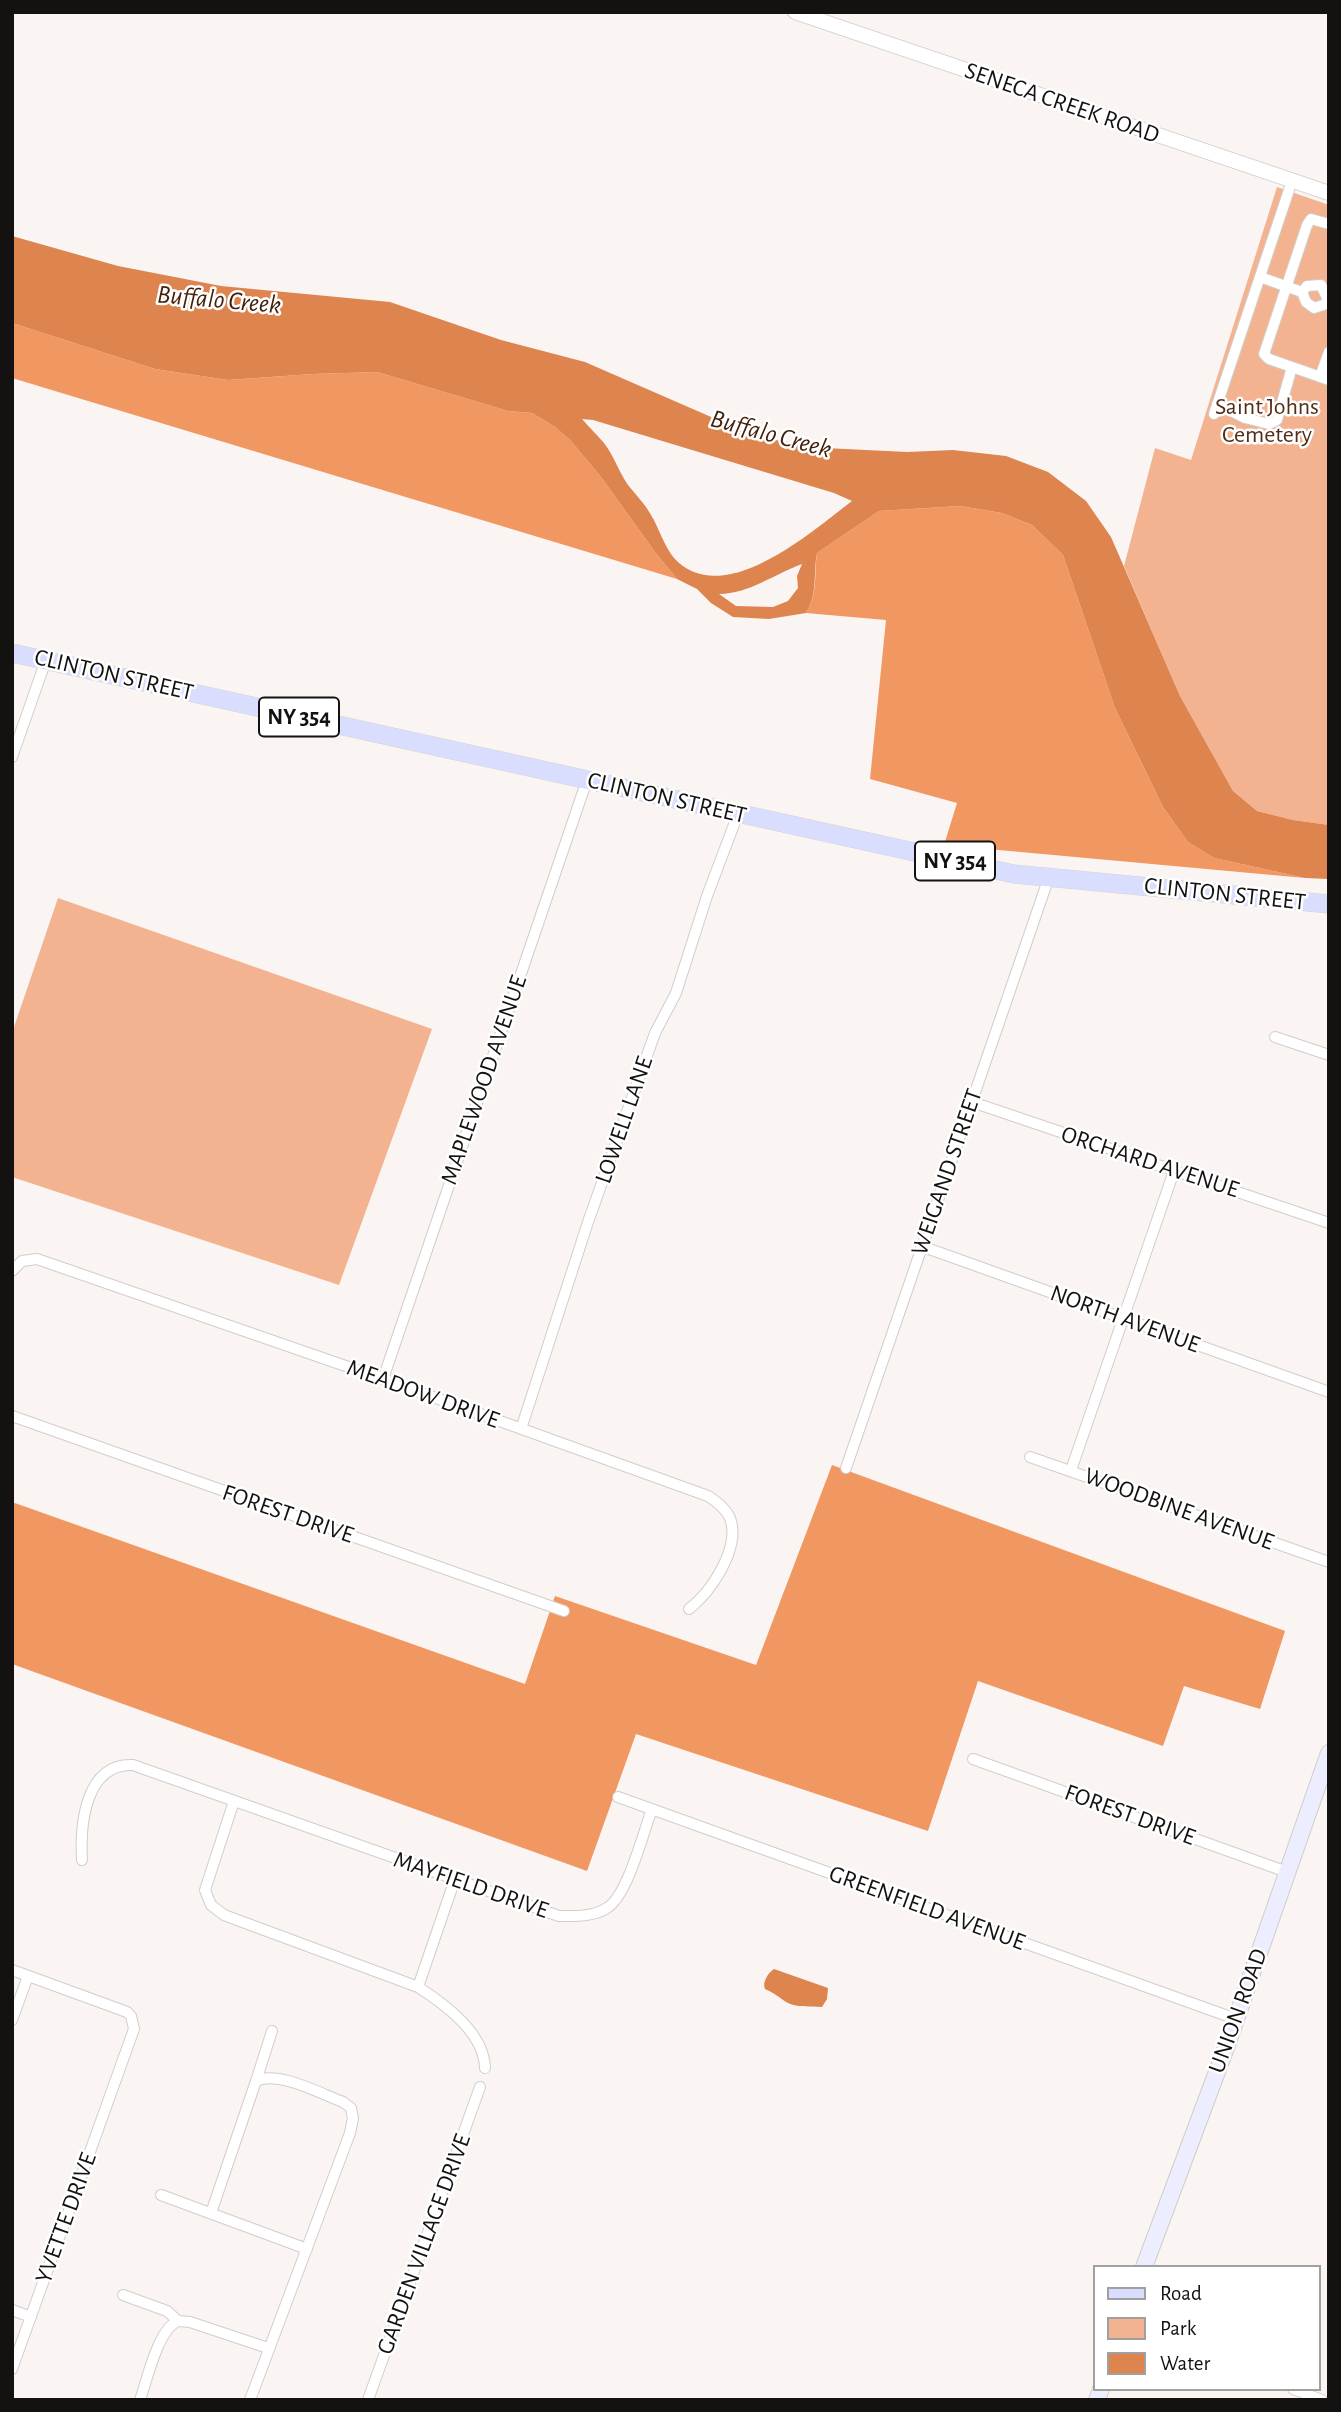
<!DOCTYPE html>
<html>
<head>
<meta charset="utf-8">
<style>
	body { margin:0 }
	#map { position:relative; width:1341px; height:2412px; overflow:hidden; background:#faf5f2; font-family:"Alegreya Sans",sans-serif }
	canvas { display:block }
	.frame { position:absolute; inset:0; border:14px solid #141211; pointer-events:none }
	.legend { position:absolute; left:1093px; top:2265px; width:228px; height:126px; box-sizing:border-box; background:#fff; border:2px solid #a1a0a0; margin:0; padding:9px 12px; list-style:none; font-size:21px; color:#141211 }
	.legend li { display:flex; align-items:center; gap:14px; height:35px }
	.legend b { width:35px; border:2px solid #a1a0a0 }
</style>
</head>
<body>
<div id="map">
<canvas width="1341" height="2412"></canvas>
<div class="frame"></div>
<ul class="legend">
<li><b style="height:9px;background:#d9ddfe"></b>Road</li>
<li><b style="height:19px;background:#f3b390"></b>Park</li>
<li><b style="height:19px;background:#dd844f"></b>Water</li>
</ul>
</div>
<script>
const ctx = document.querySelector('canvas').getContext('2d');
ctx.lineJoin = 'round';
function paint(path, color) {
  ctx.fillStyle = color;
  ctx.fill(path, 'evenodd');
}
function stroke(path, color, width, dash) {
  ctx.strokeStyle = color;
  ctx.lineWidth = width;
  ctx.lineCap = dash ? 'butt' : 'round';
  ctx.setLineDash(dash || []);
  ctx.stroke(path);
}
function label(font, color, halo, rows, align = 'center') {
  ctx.font = font + ' "Alegreya Sans",sans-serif';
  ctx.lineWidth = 5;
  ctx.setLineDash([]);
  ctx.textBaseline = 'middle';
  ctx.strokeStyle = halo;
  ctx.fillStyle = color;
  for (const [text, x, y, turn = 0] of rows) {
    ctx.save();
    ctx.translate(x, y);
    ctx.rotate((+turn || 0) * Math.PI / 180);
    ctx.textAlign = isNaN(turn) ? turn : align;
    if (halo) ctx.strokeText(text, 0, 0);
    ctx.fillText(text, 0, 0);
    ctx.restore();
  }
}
paint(new Path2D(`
	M 1277,187 L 1329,205 L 1329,825 L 1293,820 L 1257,811 L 1233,791 L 1180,696 L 1124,566 L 1155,448 L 1191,460 Z
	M 58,898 L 432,1029 L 339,1285 L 12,1177 L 12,1033 Z`), '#f3b390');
paint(new Path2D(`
	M 12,323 L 155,369 L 228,380 L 313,374 L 377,372 L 508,411 L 532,413 L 555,427 L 570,440 L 601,477 L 655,552 L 677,579 L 12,378 Z
	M 960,506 L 1002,513 L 1032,525 L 1063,555 L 1115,708 L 1163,807 L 1188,842 L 1214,858 L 1305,878 L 944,845 L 957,803 L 870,779 L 886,620 L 806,613 C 818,594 814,574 817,553 L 879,511 Z
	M 832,1465 L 1285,1631 L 1260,1709 L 1184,1686 L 1163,1746 L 978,1681 L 928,1831 L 636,1734 L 587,1871 L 12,1664 L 12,1502 L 525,1684 L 555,1596 L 756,1665 Z`), '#f19761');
paint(new Path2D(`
	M 12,236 L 118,266 L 221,286 L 390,302 L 501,340 L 585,362 L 757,437 L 825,448 L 907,452 L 953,450 L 1006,456 L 1048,472 L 1086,501 L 1111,537 L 1180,696 L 1233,791 L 1257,811 L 1293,820 L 1329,825 L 1329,879 L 1305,878 L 1214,858 L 1188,842 L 1163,807 L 1115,708 L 1063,555 L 1032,525 L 1002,513 L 960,506 L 879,511 L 817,553 C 813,574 818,594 806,613 L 769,619 L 733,617 L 711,603 L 697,589 L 677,579 L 655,552 L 601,477 L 570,440 L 555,427 L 532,413 L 508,411 L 377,372 L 313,374 L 228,380 L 155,369 L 12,323 ZM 582,419 L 593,420 L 834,493 L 852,501 C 811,532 723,611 674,558 C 664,546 659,528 651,515 C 645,504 636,495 628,485 C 619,472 614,456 604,443 C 597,435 589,427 582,419 ZM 802,564 L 797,576 L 798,588 L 788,601 L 773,607 L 736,606 L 719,594 C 749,594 774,574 802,564 Z
	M 774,1969 L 828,1988 L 827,1999 L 822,2007 C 810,2006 797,2008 786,2002 C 779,1997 774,1993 765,1989 C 762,1982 768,1973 774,1969 Z`), '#dd844f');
const minor = new Path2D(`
	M 1329,224 L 1311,219 L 1307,225 L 1264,354 L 1269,359 L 1329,380
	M 1260,277 L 1302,292 L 1306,302 L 1314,308 L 1329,303
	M 1302,292 L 1307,286 L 1321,285 L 1329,302
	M 1320,377 L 1329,352
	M 1217,404 L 1245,418 L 1269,424 L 1277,420 L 1292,367
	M 1214,414 L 1292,181
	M 12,757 L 46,660
	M 1275,1037 L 1329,1055
	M 972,1102 L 1329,1223
	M 921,1246 L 1329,1392
	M 12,1271 L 22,1261 L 37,1259 L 383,1379 L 708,1496 C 717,1502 728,1510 731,1521 C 739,1550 711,1592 689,1609
	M 383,1379 L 587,780
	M 12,1416 L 564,1611
	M 521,1429 L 588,1222 L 655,1033 L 676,993 L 707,896 L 738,814
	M 1030,1457 L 1329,1562
	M 846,1468 L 1049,877
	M 1071,1470 L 1174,1171
	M 973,1759 L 1287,1872
	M 618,1797 L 1236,2019
	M 234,1801 L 205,1890 L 211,1905 L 224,1915 L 418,1987 C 446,2005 484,2033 485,2068
	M 82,1860 C 80,1825 85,1763 133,1765 L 559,1916 C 575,1916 593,1917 607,1908 C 628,1895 643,1833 652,1809
	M 12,1970 L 127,2012 L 131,2016 L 134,2029 L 12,2369
	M 418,1987 L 455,1879
	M 12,2020 L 28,1976
	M 256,2081 L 272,2031
	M 161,2195 L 307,2249
	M 211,2213 L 256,2081 C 278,2070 321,2094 343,2102 L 351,2108 L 353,2118 L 350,2133 L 250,2400
	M 123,2295 L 167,2311 L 178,2321 C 158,2329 147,2380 140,2400
	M 12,2310 L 31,2317
	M 178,2321 L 190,2322 L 268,2348
	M 1293,2389 L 1322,2400
	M 368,2400 L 480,2087`);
const tertiary = new Path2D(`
	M 795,12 L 1329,193`);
const secondary = new Path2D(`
	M 1144,2267 L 1227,2045 L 1329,1753
	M 1097,2400 L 1101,2389`);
const primary = new Path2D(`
	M 12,653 L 1014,874 L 1329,904`);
stroke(minor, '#d2cdcb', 12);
stroke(tertiary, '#d2cdcb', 16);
stroke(secondary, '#d2cdcb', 18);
stroke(primary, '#d5d4d4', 19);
stroke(minor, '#fff', 10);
stroke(tertiary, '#fff', 14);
stroke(secondary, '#eceeff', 16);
stroke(primary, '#d9ddfe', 18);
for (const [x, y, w] of [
	[299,717,80],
	[955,861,80]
]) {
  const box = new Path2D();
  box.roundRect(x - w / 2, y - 19.5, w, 39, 5);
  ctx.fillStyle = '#fff';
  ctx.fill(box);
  stroke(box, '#141211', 2);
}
label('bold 23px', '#141211', null, [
	["NY 354",299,717],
	["NY 354",955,861]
]);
label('24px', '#141211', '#fff', [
	["SENECA CREEK ROAD",1062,103,19],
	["CLINTON STREET",114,675,13],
	["CLINTON STREET",667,798,13],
	["CLINTON STREET",1225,894,6],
	["MAPLEWOOD AVENUE",484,1080,-71],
	["LOWELL LANE",624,1120,-71],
	["ORCHARD AVENUE",1150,1162,18],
	["WEIGAND STREET",947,1172,-71],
	["NORTH AVENUE",1125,1319,20],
	["MEADOW DRIVE",423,1394,20],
	["WOODBINE AVENUE",1179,1509,20],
	["FOREST DRIVE",288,1514,19],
	["FOREST DRIVE",1130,1815,20],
	["MAYFIELD DRIVE",471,1885,19],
	["GREENFIELD AVENUE",927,1908,20],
	["UNION ROAD",1238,2011,-70],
	["YVETTE DRIVE",66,2218,-70],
	["GARDEN VILLAGE DRIVE",424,2244,-70]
]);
label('24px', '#522d17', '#fff', [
	["Saint Johns",1267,407],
	["Cemetery",1267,435]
]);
label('italic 26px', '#44200a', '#fff', [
	["Buffalo Creek",219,300,5],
	["Buffalo Creek",771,434,15]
]);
</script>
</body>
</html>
